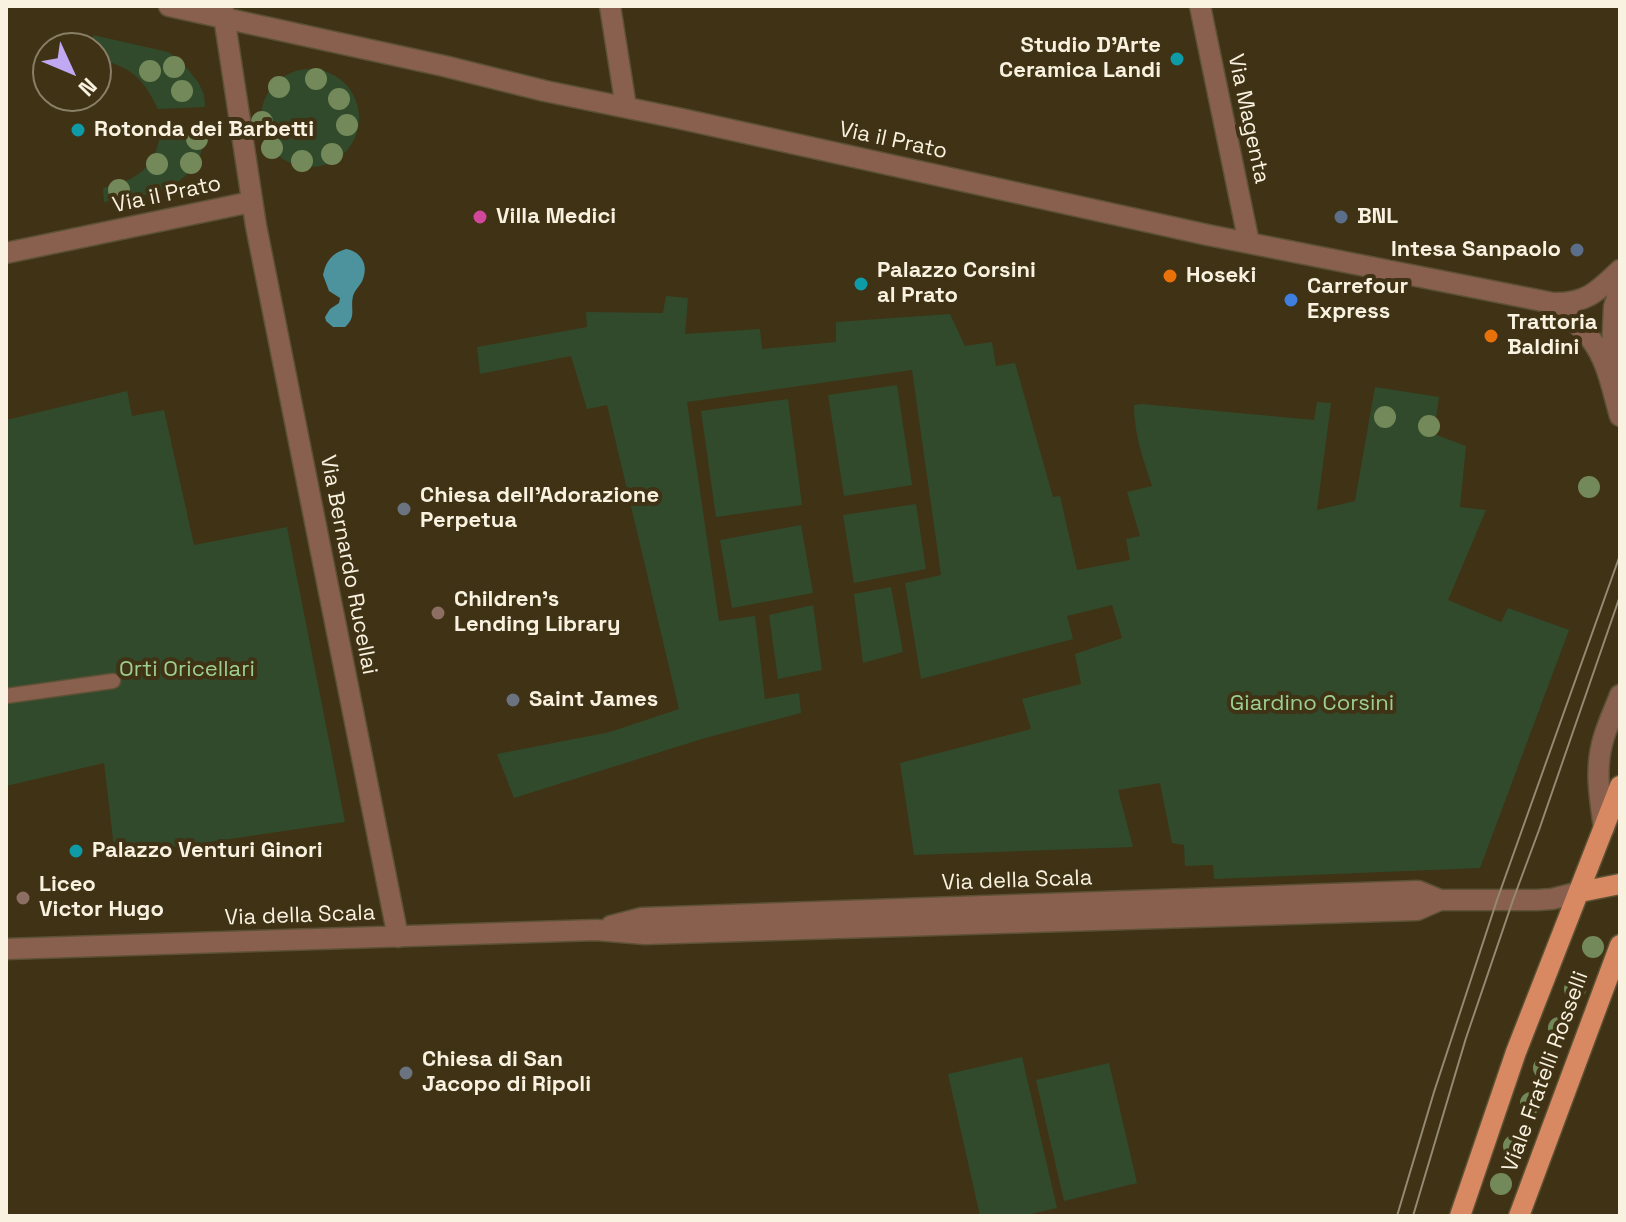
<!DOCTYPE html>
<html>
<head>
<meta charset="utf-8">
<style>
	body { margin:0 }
	#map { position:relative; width:1626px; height:1222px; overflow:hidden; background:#3f3215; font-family:"Space Grotesk",sans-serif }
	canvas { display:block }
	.frame { position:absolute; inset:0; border:8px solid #f9f2e0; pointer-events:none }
	.north { position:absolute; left:32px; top:32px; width:80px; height:80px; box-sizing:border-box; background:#3f3215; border:2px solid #897f66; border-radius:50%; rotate:134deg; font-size:22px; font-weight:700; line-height:32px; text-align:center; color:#f9f2e0 }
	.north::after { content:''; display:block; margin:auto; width:28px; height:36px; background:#c1a8f3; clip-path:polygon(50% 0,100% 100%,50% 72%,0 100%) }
</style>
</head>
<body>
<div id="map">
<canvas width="1626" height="1222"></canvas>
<div class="frame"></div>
<div class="north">N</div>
</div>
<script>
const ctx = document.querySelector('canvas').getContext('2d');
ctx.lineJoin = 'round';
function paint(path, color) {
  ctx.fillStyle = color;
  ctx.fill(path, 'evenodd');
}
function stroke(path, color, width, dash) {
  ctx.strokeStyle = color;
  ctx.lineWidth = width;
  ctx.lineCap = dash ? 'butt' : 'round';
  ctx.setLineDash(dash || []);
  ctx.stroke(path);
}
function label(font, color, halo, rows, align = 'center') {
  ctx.font = font + ' "Space Grotesk",sans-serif';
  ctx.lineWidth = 8;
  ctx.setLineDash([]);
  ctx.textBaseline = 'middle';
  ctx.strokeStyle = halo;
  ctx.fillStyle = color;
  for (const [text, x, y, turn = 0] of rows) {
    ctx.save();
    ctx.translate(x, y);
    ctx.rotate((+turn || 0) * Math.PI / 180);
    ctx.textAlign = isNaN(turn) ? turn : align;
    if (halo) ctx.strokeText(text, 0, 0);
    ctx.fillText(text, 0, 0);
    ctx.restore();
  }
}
paint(new Path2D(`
	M 93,35 L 168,52 L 181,61 L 198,82 L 204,94 L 205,107 L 158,109 C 143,78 131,66 96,59 L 96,48 L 93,48 Z
	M261 118a49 49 0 1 1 98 0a49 49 0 1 1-98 0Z
	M 206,129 C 204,139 203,151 198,160 C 179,194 138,197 104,202 L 103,188 C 138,180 155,168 161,131 Z
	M 666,296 L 688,298 L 685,334 L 760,329 L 762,349 L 836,342 L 836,322 L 950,314 L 965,346 L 992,342 L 996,366 L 1015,363 L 1053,497 L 1060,496 L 1077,570 L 1130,560 L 1126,539 L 1140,536 L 1127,492 L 1152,486 C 1143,459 1134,434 1134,405 L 1142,404 L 1314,420 L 1317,402 L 1331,403 L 1317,510 L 1355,501 L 1375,387 L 1439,397 L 1434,434 L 1466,446 L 1460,507 L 1486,510 L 1448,600 L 1501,622 L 1508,608 L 1569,630 L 1480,868 L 1214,879 L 1213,865 L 1185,866 L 1184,845 L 1172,843 L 1160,783 L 1118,790 L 1133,847 L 914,855 L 900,763 L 1031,729 L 1022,699 L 1081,684 L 1075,654 L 1122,638 L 1112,605 L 1067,616 L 1073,639 L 921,679 L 905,583 L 941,575 L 912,370 L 687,402 L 719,621 L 755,616 L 765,699 L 799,693 L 801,713 L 705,738 L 514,798 L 497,754 L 610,732 L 679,709 L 607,405 L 587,409 L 571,356 L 480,374 L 477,347 L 587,327 L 586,312 L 663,313 Z
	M 897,385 L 912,485 L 844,496 L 828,395 Z
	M 127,391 L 132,416 L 164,410 L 194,545 L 287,527 L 345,822 L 115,856 L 104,763 L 6,786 L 6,420 Z
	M 788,399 L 802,505 L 716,517 L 701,411 Z
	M 916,504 L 926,569 L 854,583 L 843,515 Z
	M 801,525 L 813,593 L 732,608 L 720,540 Z
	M 891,587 L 903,652 L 863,663 L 854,594 Z
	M 813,605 L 822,670 L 778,679 L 769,615 Z
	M 1022,1057 L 1057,1208 L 1023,1216 L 980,1216 L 948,1074 Z
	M 1109,1063 L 1137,1183 L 1064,1201 L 1036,1080 Z`), '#324a2c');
paint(new Path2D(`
	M 346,249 C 360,251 369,264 363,279 C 361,285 355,289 353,296 C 350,309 357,317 345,327 L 333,327 L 326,321 L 325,317 L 330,309 L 339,303 L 340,298 L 329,291 L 323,275 C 326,261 332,253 346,249 Z`), '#4d939d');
const lane = new Path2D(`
	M 6,696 L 113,681`);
const street = new Path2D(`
	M 169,6 L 444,66 L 545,91 L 682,119 L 1208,235 L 1553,303 C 1586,304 1598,291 1620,270
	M 610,6 L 626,107
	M 1200,6 L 1249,243
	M 223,10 L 256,226 L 398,937
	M 6,253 L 251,202
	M 1553,303 C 1566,314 1580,325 1590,338 C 1608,361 1612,389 1620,416
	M 1611,372 L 1614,307 L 1620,288
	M 1604,828 C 1600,799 1595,772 1602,744 C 1606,727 1614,711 1620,695
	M 611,926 L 642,918 L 1418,891 L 1440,900
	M 6,949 L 596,930 L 645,934 L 1417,910 L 1440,900 L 1537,900 L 1552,899 L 1580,892`);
const primary = new Path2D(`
	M 1580,892 L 1620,884
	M 1460,1216 L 1516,1052 L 1620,786
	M 1519,1216 L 1620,945`);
stroke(lane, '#5d5135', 17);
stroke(street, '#5d5135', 23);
stroke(primary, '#5d5135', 23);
stroke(lane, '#88604d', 14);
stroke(street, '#88604d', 20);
stroke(primary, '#d98962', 20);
stroke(new Path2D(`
	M 1397,1216 L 1434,1092 L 1497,900 L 1620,555
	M 1413,1216 L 1466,1038 L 1513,900 L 1539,830 L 1620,596`), '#948a72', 2);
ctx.fillStyle = '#738959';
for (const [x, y] of [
	[174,67],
	[150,71],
	[316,79],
	[279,87],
	[182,91],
	[339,99],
	[262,122],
	[347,125],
	[197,139],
	[272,148],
	[332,154],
	[302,161],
	[191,163],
	[157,164],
	[119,190],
	[1385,417],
	[1429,426],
	[1589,487],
	[1593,947],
	[1575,989],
	[1559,1028],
	[1544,1068],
	[1531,1103],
	[1514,1146],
	[1501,1184]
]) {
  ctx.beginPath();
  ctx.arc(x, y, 11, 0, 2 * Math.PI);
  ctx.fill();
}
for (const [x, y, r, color] of [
	[1177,59,8,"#0f9aa8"],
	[78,130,8,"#0f9aa8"],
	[480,217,8,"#d1479c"],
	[1341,217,8,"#5c6f8a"],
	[1577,250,8,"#5c6f8a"],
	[1170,276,8,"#e8710a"],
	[861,284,8,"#0f9aa8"],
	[1291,300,8,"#3f7fe0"],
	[1491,336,8,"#e8710a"],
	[404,509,8,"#6b7280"],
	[438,613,8,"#8d6e63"],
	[513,700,8,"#6b7280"],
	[76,851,8,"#0f9aa8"],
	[23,898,8,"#8d6e63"],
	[406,1073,8,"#6b7280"]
]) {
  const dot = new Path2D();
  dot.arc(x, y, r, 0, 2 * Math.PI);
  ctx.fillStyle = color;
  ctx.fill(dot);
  stroke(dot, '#3f3215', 3);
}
label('bold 22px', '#f9f2e0', '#3f3215', [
	["Studio D'Arte",1161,46,"right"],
	["Ceramica Landi",1161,71,"right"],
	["Rotonda dei Barbetti",94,130],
	["Villa Medici",496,217],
	["BNL",1357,217],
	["Intesa Sanpaolo",1561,250,"right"],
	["Palazzo Corsini",877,271],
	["al Prato",877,296],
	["Hoseki",1186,276],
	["Carrefour",1307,287],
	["Express",1307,312],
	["Trattoria",1507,323],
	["Baldini",1507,348],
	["Chiesa dell'Adorazione",420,496],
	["Perpetua",420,521],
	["Children's",454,600],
	["Lending Library",454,625],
	["Saint James",529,700],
	["Palazzo Venturi Ginori",92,851],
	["Liceo",39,885],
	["Victor Hugo",39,910],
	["Chiesa di San",422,1060],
	["Jacopo di Ripoli",422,1085]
], 'left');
label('22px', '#f9f2e0', '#3f3215', [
	["Via Magenta",1248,119,78],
	["Via il Prato",893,141,12],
	["Via il Prato",167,195,-12],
	["Via Bernardo Rucellai",348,565,79],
	["Via della Scala",1017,881,-2],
	["Via della Scala",300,916,-2],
	["Viale Fratelli Rosselli",1546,1072,-70]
]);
label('22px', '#9dd090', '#3f3215', [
	["Orti Oricellari",187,670],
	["Giardino Corsini",1312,704]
]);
</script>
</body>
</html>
